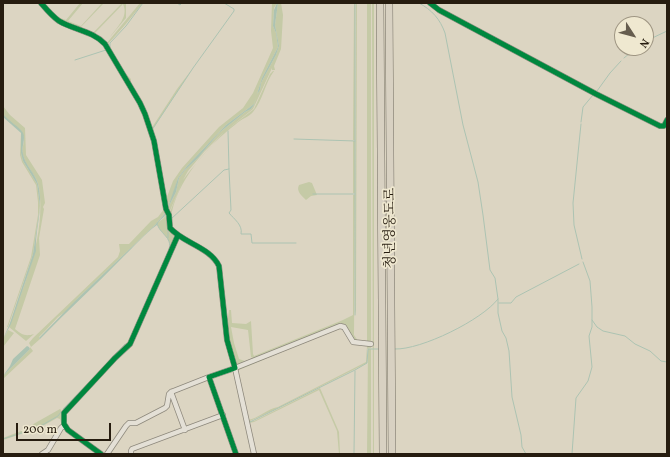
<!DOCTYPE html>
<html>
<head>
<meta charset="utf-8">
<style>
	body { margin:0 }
	#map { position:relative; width:670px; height:457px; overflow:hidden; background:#dcd5c2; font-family:Vollkorn,serif }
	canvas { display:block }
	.frame { position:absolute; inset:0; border:4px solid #261c0f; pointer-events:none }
	.north { position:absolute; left:614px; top:16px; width:40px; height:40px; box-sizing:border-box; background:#efe8d0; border:1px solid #9f9683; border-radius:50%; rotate:126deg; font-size:11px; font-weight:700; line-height:16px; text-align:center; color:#261c0f }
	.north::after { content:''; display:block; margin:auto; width:14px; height:18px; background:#665d4e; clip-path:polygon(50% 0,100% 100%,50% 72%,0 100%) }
	.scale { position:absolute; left:16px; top:423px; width:95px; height:18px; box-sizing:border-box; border:2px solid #261c0f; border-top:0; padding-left:5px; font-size:12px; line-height:14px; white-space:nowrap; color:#261c0f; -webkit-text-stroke:3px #efe8d0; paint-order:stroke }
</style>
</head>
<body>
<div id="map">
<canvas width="670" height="457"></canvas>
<div class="frame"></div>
<div class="north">N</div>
<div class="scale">200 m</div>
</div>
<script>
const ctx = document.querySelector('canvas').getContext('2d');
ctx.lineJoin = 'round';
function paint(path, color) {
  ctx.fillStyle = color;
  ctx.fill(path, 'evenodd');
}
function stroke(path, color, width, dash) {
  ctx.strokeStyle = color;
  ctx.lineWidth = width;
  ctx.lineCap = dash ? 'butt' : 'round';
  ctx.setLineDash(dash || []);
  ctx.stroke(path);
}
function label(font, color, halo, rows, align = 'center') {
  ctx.font = font + ' Vollkorn,"Noto Serif KR",serif';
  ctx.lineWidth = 3.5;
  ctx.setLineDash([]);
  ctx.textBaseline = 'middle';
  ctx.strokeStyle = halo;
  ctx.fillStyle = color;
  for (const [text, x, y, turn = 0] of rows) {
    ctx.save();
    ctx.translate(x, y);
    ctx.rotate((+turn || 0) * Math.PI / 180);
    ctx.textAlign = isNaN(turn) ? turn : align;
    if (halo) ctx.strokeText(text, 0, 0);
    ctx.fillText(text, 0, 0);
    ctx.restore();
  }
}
paint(new Path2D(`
	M 80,3 L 83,3 L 68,21 L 81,26 L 102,3 L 104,3 L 80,28 L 61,21 L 54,16 L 66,20 Z
	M 122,3 L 126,3 L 126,18 L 110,37 C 117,27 129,17 123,4 L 94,34 L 92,34 Z
	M 140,3 L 143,3 L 125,25 L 108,44 L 124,72 L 131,79 L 131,84 L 144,106 L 151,129 L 177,89 L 193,68 L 152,130 L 167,197 L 173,181 L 182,168 L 219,127 L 243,108 L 253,93 L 273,48 L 271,31 L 272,3 L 277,3 L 274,8 L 273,26 L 276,33 L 278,47 L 262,78 L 254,104 L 226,125 L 187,166 L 178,178 L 173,195 L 167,208 L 146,113 L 106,44 Z
	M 278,3 L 281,3 L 283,15 L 281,49 L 274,66 L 275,70 L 272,70 L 272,68 L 253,109 L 224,132 L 204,152 L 188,171 L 183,180 L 169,213 L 167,210 L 176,192 L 179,178 L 185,170 L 198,158 L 219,133 L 245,112 L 251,109 L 254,105 L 257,94 L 260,90 L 261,83 L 276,55 L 279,46 L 275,25 Z
	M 354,3 L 355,3 L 355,140 L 353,140 Z
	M 356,3 L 357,3 L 356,310 L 355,315 Z
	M 367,3 L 371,3 L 371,343 L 355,341 L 345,326 L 237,366 C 228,354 228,335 226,321 L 228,318 L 229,310 L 231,310 L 232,323 L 246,324 L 251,321 L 253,354 L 254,356 L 343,320 L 353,315 L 353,195 L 355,195 L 354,335 L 358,341 L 367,341 ZM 231,327 L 248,330 L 251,357 L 253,358 L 245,361 L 239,359 L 234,343 Z
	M 372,3 L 374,3 L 374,454 L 373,454 Z
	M 273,71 L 274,71 C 265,83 263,100 253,112 C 249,117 241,119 236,124 C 208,145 175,183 171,218 L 170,212 L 174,202 L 183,180 L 189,172 L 205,153 L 224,132 L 254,109 L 270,74 Z
	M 3,106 L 10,115 L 25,128 L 26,155 L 42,180 L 45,203 L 43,207 L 44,209 L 39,238 L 40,255 L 15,329 C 21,334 25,337 34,334 L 26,341 L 9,327 C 25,284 46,234 39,188 C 37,175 26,167 23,155 C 21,149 24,145 24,140 C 23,125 8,126 3,115 C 2,112 3,108 3,106 Z
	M 21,133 L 21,153 L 23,161 L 37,184 L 40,206 L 33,254 L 8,327 L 7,327 L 31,257 L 38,215 L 38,202 L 36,185 L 22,162 L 20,155 Z
	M 353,141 L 355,141 L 355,193 L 353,193 Z
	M 309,182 L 312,183 L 317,195 L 311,196 L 306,200 C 301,195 296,191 299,185 Z
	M 164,209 L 166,212 L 155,225 L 78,298 L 68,310 L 58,317 L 45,331 L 39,337 L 40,339 L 31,347 L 29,343 L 33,338 L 118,257 L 120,251 L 119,244 L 129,244 L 151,221 L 158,217 Z
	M 166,213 L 169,228 L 177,236 L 131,340 L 129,343 L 128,342 L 133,336 L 170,247 C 170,236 159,233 157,223 L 164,218 Z
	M 339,327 L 345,330 L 355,343 L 371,344 L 371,348 L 367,349 L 367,363 L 274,410 L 250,421 L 254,421 L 320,388 L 339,432 L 340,454 L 339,454 L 337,431 L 319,390 L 254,422 L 249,423 L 238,377 L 237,371 L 238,368 ZM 339,328 L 344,329 L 353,343 L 367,346 L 366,362 L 278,407 C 267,409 259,418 248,420 L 238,373 L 239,370 Z
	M 8,330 L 14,333 L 3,347 L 3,339 Z
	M 30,347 L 33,351 L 3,379 L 3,376 L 30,349 Z
	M 368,349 L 371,349 L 371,454 L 367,454 Z
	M 60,409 L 63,412 L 64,425 L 62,426 L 60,419 L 57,418 L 39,428 L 3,440 L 3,438 L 21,431 Z`), '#c5caa6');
paint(new Path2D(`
	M 277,3 L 278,3 L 275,25 L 279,46 L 276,55 L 261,83 L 260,90 L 257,94 L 254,105 L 251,109 L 245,112 L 219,133 L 198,158 L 185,170 L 179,178 L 176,192 L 167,210 L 178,178 L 187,166 L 226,125 L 254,104 L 262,78 L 278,47 L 276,33 L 273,26 L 274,10 Z
	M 3,114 C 7,120 21,128 23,133 C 26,139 21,147 23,154 C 25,165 35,173 38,184 C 44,208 35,228 36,251 L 11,324 L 3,339 L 10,323 L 33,254 L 40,206 L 37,184 L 23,161 L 21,153 L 21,133 L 3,117 Z
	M 166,212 C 166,218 159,219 157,225 C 144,234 134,247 123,257 C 96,285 67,311 40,339 L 39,338 L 78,298 L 155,225 Z
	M 27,346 L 29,347 L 30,349 L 3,376 L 10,366 L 13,359 Z`), '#acc3b2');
stroke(new Path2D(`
	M 177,3 L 180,5 L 182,3
	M 419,3 C 432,10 440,19 445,33 L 463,125 L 478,182 L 483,215 L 490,270 L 495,278 L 498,299 L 498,313 L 502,331 L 506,338 L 509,351 L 512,397 L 521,435 L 522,447 L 526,454
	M 646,41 L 667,31
	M 110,47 L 110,43 L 126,26 L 143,3
	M 624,58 L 636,48
	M 75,60 L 106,50
	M 597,91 L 610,73 L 621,61
	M 581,122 L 583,107 L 593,95
	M 581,124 L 573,203 L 574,225 L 582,259
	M 152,130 L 193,68 L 234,11 L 234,9 L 224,3
	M 294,139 L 355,141
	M 229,169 L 231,210 L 229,213 C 234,219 243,225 241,234 L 251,234 L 252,243 L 296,243
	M 313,194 L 355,194
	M 171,219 L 224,170 L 229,169 L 228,131
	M 157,223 C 159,234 173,237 169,249
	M 168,229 L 168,238
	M 499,303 L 511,303 L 516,297 L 579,264
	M 355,315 L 355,3
	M 592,320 L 597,327 L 603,331 L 625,336 L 635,344 L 650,351 L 661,361 L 667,362
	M 395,349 C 421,350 482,320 498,299
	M 116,354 L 125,344
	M 63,409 L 110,361
	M 250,422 L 355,370 L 367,363 L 368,349 L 379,349
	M 3,439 L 37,428 L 58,416 L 61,412
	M 354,454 L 355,371
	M 572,454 L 576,398 L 588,381 L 592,367 L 589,336 L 592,327 L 592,307 L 590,281 L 583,262`), '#acc3b2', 1);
const minor = new Path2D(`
	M 41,3 C 47,10 52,16 59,21 C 74,30 93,31 105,44 L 140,103 L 145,114 L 154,141 L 166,209 L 169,215 L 170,228 C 183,243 210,247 219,266 L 227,340 L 235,368 L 209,377 L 236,454
	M 430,3 L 439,10 L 596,94 L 660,126 L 664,126 L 667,120
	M 185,430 L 171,392 L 209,377
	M 42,454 L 48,450 L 61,428 L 62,427 L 65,427
	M 101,454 L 68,430 L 64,424 L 64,413 L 115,358 L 130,344 L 178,235
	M 107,454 L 126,426 L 129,423 L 136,423 L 165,408 L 167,406 L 169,394 L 171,392
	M 131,454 L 131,451 L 132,449 L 223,415
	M 254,454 L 235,368 L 340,326 L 344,327 L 353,342 L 371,344`);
const highway = new Path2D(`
	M 380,3 L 383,454
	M 389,3 L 392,454`);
stroke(minor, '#8d887c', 6);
stroke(highway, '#746f63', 8);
stroke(minor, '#e4e0d6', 4.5);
stroke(highway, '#d8d1c2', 7);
stroke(new Path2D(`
	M 41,3 C 47,10 52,16 59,21 C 74,30 93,31 105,44 L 140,103 L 145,114 L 154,141 L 166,209 L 169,215 L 170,228 C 183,243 210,247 219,266 L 227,340 L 235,368 L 209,377 L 236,454
	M 430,3 L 439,10 L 596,94 L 660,126 L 664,126 L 667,120
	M 101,454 L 68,430 L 64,424 L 64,413 L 115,358 L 130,344 L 178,235`), '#00873e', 5);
label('14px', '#261c0f', '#efe8d0', [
	["청년영웅도로",391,228,-90]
]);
</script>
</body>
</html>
